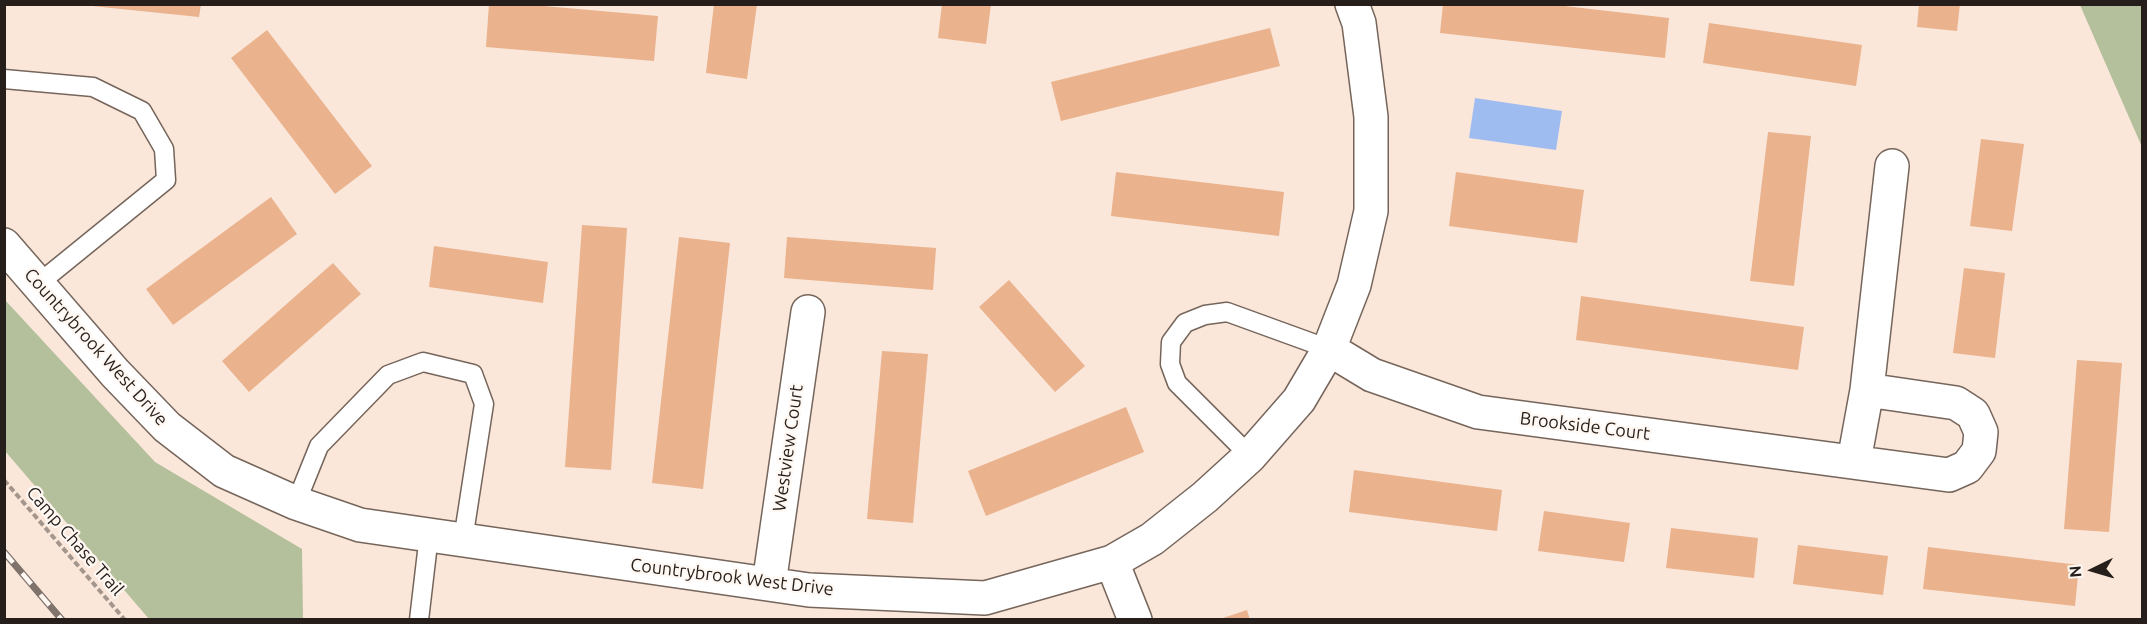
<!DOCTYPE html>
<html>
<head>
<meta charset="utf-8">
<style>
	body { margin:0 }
	#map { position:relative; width:2147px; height:624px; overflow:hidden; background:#fae7da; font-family:Ubuntu,sans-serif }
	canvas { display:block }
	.frame { position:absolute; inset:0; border:6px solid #251e1a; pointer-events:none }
	.north { position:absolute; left:2063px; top:540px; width:60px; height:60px; -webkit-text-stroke:4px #fef7f2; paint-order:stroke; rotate:265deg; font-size:16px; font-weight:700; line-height:24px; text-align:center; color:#251e1a }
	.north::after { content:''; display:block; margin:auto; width:21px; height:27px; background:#251e1a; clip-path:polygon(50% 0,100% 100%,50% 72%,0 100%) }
</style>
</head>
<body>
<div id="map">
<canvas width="2147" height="624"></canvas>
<div class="frame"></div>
<div class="north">N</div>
</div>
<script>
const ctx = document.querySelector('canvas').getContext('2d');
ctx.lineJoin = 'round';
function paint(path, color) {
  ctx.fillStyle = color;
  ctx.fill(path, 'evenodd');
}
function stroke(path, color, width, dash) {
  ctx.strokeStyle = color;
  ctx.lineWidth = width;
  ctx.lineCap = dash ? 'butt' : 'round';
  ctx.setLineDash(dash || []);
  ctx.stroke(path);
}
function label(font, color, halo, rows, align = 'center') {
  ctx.font = font + ' Ubuntu,sans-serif';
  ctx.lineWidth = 4.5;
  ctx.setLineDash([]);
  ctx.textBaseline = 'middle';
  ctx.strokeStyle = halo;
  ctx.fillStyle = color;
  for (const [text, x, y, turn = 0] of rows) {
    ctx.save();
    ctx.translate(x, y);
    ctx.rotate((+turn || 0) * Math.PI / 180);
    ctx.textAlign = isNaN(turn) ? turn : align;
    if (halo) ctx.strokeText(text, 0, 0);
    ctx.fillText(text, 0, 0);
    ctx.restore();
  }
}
paint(new Path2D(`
	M 2080,5 L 2142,5 L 2142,147 Z
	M 5,300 L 155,462 L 302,549 L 303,619 L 149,619 L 5,451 Z`), '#b4bf9b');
paint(new Path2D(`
	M 1475,98 L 1562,111 L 1556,150 L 1469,138 Z`), '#9fbcf1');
paint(new Path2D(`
	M 92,4 L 201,4 L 199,17 L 92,6 Z
	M 489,4 L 521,4 L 658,16 L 654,61 L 486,47 Z
	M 714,4 L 757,4 L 747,79 L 706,73 Z
	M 942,4 L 991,4 L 986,44 L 938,38 Z
	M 1443,4 L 1547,4 L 1669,18 L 1665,58 L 1440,33 Z
	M 1919,4 L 1960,4 L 1957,31 L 1917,27 Z
	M 1709,23 L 1862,45 L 1856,86 L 1703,63 Z
	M 1270,28 L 1280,66 L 1061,121 L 1051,82 Z
	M 267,30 L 372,166 L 335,194 L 231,58 Z
	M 1768,132 L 1811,136 L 1794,286 L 1750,281 Z
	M 1981,139 L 2024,144 L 2012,231 L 1970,226 Z
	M 1116,172 L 1284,192 L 1279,236 L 1111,216 Z
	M 1456,172 L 1584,190 L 1577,243 L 1449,226 Z
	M 271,197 L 297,234 L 173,325 L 146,289 Z
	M 582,225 L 627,228 L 611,470 L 565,467 Z
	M 679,237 L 730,243 L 703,489 L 652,483 Z
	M 787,237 L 936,248 L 933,290 L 784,278 Z
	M 434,246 L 548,262 L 543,303 L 429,287 Z
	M 333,263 L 361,294 L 249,392 L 222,361 Z
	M 1964,268 L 2005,273 L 1995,358 L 1953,353 Z
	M 1009,280 L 1085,366 L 1055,392 L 979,307 Z
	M 1581,296 L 1804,327 L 1798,370 L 1576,340 Z
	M 882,351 L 928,354 L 913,523 L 867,519 Z
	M 2077,360 L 2122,363 L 2109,532 L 2064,529 Z
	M 1126,407 L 1144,452 L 986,516 L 968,471 Z
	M 1354,470 L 1502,490 L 1497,531 L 1349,512 Z
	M 1544,511 L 1630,523 L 1624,562 L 1538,551 Z
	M 1671,528 L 1758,538 L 1754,578 L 1666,568 Z
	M 1798,545 L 1888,556 L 1883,595 L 1793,584 Z
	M 1928,547 L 2079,565 L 2075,606 L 1923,589 Z
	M 1247,610 L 1250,620 L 1220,620 L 1220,619 Z`), '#eab28d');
const lane = new Path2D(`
	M 4,79 L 93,87 L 142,111 L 164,149 L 166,180 L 38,284
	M 1250,456 L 1177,383 L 1170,364 L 1171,342 L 1185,323 L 1205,315 L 1227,312 L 1329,349
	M 296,503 L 319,446 L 388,375 L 423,362 L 473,374 L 484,404 L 463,540
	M 419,620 L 429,535`);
const street = new Path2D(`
	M 4,245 L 115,373 L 167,427 L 224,471 L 296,503 L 360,525 L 809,590 L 985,598 L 1112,562 L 1152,539 L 1205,497 L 1250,456 L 1299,400 L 1329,349 L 1354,285 L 1371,211 L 1371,117 L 1359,23 L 1352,4
	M 1329,349 L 1372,375 L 1478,412 L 1949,475 L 1967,467 L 1979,451 L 1981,432 L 1973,414 L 1956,403 L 1867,390
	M 1854,461 L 1867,390 L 1892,166
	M 1112,562 L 1135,620
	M 769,584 L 808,312`);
stroke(lane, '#76655b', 21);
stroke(street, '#76655b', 36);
stroke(new Path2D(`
	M 4,480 L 125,620`), '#a4968d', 4, [6, 3]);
stroke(lane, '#fff', 18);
stroke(street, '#fff', 33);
const rail = new Path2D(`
	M 4,552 L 62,620`);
stroke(rail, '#7f736b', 7);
stroke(rail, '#fef7f2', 4.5, [14]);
label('18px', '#251e1a', '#fef7f2', [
	["Countrybrook West Drive",96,347,48],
	["Brookside Court",1585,426,7],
	["Westview Court",788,448,-82],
	["Camp Chase Trail",75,541,49],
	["Countrybrook West Drive",732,577,7]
]);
</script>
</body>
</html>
